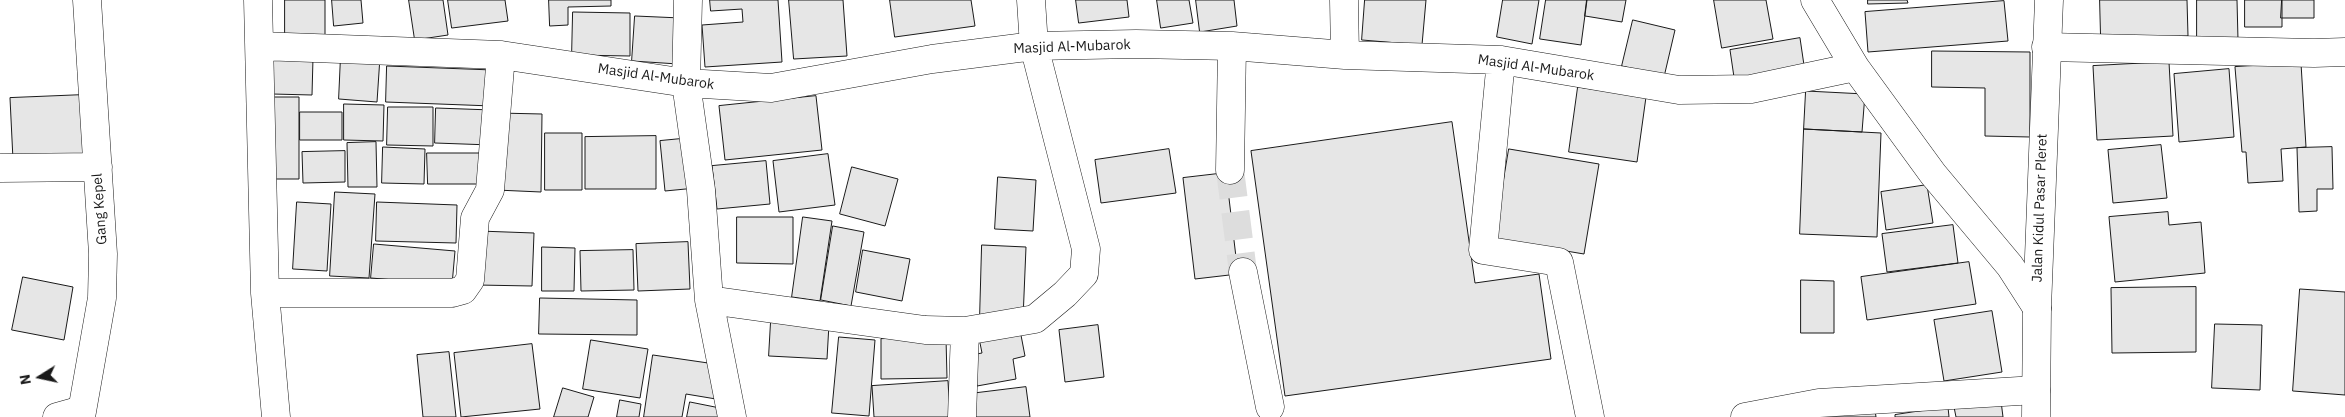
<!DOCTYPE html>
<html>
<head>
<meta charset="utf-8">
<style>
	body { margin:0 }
	#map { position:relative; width:2345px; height:417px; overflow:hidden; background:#fff; font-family:"IBM Plex Sans",sans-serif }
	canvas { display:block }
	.north { position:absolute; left:15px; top:352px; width:50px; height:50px; -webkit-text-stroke:4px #fff; paint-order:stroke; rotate:260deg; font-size:14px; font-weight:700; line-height:20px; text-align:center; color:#1a1a1a }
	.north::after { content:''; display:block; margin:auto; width:18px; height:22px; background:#1a1a1a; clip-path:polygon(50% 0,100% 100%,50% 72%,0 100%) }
</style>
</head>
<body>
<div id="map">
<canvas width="2345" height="417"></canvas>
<div class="north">N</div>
</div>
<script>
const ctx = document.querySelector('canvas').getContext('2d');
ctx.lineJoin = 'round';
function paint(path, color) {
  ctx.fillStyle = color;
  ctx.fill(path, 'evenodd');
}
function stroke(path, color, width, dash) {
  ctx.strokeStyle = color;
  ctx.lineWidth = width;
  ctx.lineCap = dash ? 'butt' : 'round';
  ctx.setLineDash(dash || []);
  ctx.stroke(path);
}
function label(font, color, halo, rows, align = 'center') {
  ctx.font = font + ' "IBM Plex Sans",sans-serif';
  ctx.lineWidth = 4;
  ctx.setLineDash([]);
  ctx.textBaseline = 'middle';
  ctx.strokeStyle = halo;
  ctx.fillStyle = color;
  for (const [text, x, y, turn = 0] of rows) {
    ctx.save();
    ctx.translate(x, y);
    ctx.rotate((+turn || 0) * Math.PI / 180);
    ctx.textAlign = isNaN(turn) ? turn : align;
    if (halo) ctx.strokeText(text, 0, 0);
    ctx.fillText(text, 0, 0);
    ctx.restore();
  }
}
const building = new Path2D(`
	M 285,0 L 325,0 L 325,40 L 285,40 Z
	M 332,0 L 361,0 L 363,23 L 334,26 Z
	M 409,0 L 443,0 L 448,35 L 415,40 Z
	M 448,0 L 505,0 L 508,21 L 452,28 Z
	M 549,0 L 611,0 L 611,6 L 568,7 L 568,25 L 550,26 Z
	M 710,0 L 778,0 L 782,62 L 705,67 L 702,25 L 743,22 L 742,9 L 711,11 Z
	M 789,0 L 843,0 L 847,56 L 794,59 Z
	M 890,0 L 971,0 L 975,26 L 895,37 Z
	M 1076,0 L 1127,0 L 1129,17 L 1079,23 Z
	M 1157,0 L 1189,0 L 1193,23 L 1161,28 Z
	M 1196,0 L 1234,0 L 1237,26 L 1200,32 Z
	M 1365,0 L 1426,0 L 1422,45 L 1362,40 Z
	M 1503,0 L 1539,0 L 1532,44 L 1497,37 Z
	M 1546,0 L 1587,0 L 1581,45 L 1540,39 Z
	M 1587,0 L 1626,0 L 1622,22 L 1585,16 Z
	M 1714,0 L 1766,0 L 1773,39 L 1722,48 Z
	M 1868,0 L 1907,0 L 1908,3 L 1868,4 Z
	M 2100,0 L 2187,0 L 2188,36 L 2101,38 Z
	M 2197,0 L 2237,0 L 2238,40 L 2197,40 Z
	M 2245,0 L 2282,0 L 2282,27 L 2245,27 Z
	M 2282,0 L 2314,0 L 2314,18 L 2281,18 Z
	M 2004,1 L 2008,41 L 1868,52 L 1865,12 Z
	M 573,12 L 630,13 L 630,56 L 572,55 Z
	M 635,16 L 681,18 L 678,64 L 632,61 Z
	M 1633,20 L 1675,30 L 1664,77 L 1622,66 Z
	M 1800,38 L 1805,72 L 1735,84 L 1730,50 Z
	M 1932,51 L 2030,52 L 2030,137 L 1985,136 L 1985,88 L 1932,87 Z
	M 341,55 L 380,57 L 377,102 L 339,99 Z
	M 274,57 L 313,58 L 312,95 L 272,94 Z
	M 2169,62 L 2173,136 L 2097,140 L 2093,66 Z
	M 2301,63 L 2306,147 L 2281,149 L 2283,181 L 2248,183 L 2246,152 L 2242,152 L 2235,67 Z
	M 387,66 L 493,70 L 492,106 L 386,102 Z
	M 2229,69 L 2234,137 L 2179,142 L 2174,74 Z
	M 1578,87 L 1646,97 L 1637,162 L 1569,152 Z
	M 1806,91 L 1865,94 L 1862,132 L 1804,129 Z
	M 83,95 L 86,156 L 13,160 L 10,98 Z
	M 816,96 L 822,150 L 725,160 L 719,106 Z
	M 274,97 L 299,97 L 299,179 L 273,179 Z
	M 344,104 L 384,105 L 383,141 L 344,140 Z
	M 388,107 L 433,107 L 433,146 L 387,145 Z
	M 436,108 L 492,110 L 491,145 L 435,143 Z
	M 300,112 L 342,112 L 342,140 L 300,140 Z
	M 498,113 L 542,114 L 541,192 L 496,190 Z
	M 1452,122 L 1475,283 L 1539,274 L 1551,359 L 1285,396 L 1251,151 Z
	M 1804,129 L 1881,133 L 1877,237 L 1800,234 Z
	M 545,133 L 582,133 L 582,190 L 545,190 Z
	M 656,136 L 656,189 L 585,189 L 585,137 Z
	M 691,138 L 696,188 L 665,191 L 660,141 Z
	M 376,142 L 377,187 L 348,187 L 347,143 Z
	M 2161,145 L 2167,198 L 2113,203 L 2108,150 Z
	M 383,147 L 425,149 L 424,184 L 382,183 Z
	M 2332,147 L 2333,189 L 2317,189 L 2317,211 L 2299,212 L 2297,148 Z
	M 1169,149 L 1176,193 L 1101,203 L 1095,160 Z
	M 1509,149 L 1599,164 L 1584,254 L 1494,239 Z
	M 345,151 L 345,182 L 303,183 L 302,152 Z
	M 427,153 L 486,153 L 486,184 L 428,184 Z
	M 828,154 L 835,205 L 779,212 L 773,161 Z
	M 766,161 L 770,204 L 717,209 L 712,166 Z
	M 852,167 L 898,179 L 885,226 L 840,214 Z
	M 1226,173 L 1238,274 L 1195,279 L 1183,178 Z
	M 998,177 L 1036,180 L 1033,231 L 995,229 Z
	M 1927,185 L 1933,223 L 1886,230 L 1881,192 Z
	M 335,192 L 375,194 L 369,278 L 330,276 Z
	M 297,202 L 331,204 L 327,271 L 293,269 Z
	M 377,202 L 457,205 L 456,243 L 376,241 Z
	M 2168,212 L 2169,225 L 2201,222 L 2205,273 L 2115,282 L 2109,217 Z
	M 737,217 L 793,217 L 793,264 L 737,263 Z
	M 803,217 L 832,221 L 820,301 L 792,297 Z
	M 1953,225 L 1958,263 L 1887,272 L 1882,234 Z
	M 833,226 L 864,232 L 851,306 L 821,300 Z
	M 479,231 L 534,233 L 532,286 L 477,285 Z
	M 688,242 L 690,289 L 638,291 L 636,244 Z
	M 374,244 L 455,251 L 452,285 L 371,278 Z
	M 982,245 L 1026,247 L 1023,319 L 980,317 Z
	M 542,247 L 575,248 L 574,291 L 542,291 Z
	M 633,250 L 634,290 L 581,291 L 580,251 Z
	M 863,250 L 910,259 L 902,301 L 856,292 Z
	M 1969,262 L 1976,304 L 1867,320 L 1861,277 Z
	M 23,277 L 73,287 L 64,340 L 12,330 Z
	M 1801,280 L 1834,281 L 1834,333 L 1801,333 Z
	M 2196,287 L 2196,352 L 2112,353 L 2111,288 Z
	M 2300,289 L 2345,292 L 2345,395 L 2293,391 Z
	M 540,298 L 637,300 L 637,335 L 539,334 Z
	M 1992,311 L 2002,372 L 1944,381 L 1934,320 Z
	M 771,321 L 829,324 L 827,359 L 769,356 Z
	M 2215,324 L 2262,325 L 2260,390 L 2212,388 Z
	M 1098,325 L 1104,377 L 1065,382 L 1059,330 Z
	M 1020,330 L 1025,356 L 1013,359 L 1016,379 L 977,386 L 971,355 L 982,353 L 979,338 Z
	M 839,337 L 875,340 L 869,416 L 832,413 Z
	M 946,338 L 947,378 L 881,379 L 881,339 Z
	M 591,340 L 648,349 L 640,398 L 583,389 Z
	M 532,344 L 540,409 L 461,417 L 454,353 Z
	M 449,352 L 456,417 L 423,417 L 417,355 Z
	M 653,355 L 722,365 L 716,399 L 686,394 L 682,417 L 644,417 Z
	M 948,381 L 950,417 L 874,417 L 872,386 Z
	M 1026,387 L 1030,417 L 972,417 L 969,394 Z
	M 563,388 L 594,397 L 588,417 L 554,417 Z
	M 620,400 L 641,404 L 639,417 L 617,417 Z
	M 2001,401 L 2003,417 L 1956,417 L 1954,407 Z
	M 690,402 L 725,409 L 724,417 L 687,417 Z
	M 1948,407 L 1949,417 L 1895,417 L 1895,415 Z
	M 1875,410 L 1876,417 L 1801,417 Z`);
paint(building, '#e6e6e6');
stroke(building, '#1a1a1a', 1);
stroke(new Path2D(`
	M 1230,170 L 1243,272`), '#ddd', 28, [28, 14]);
const street = new Path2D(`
	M 258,0 L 265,293 L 276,417
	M 688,0 L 686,83 L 701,190 L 709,300 L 732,417
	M 1344,0 L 1345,55
	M 1815,0 L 1855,67 L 1933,174 L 2010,266 L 2037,308
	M 260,46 L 501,55 L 686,83 L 771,88 L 932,59 L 1034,46 L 1136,44 L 1232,46 L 1345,55 L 1501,60 L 1679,90 L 1751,89 L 1855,67
	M 2046,47 L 2314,53 L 2345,52
	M 1501,60 L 1483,250 L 1559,262 L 1590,417
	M 0,168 L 98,167
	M 1230,170 L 1232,46
	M 1243,272 L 1270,407
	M 265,293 L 452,293 L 463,290 L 470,280 L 475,218 L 490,190 L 501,55
	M 709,300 L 925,330 L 965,331 L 1035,319 L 1065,294 L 1084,274 L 1086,249 L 1034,46 L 1031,0
	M 57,417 L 82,410
	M 81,417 L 102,298 L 103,254 L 87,0
	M 962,417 L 965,331
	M 1745,417 L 1819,403 L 2036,390`);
const secondary = new Path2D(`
	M 2036,417 L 2037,308 L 2049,0`);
stroke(street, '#1a1a1a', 29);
stroke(secondary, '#1a1a1a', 29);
stroke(street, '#fff', 28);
stroke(secondary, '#fff', 28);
label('14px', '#1a1a1a', '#fff', [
	["Masjid Al-Mubarok",1072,47,-2],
	["Masjid Al-Mubarok",1536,68,8],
	["Masjid Al-Mubarok",656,77,8],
	["Jalan Kidul Pasar Pleret",2040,208,-88],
	["Gang Kepel",100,209,-94]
]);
</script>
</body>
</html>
